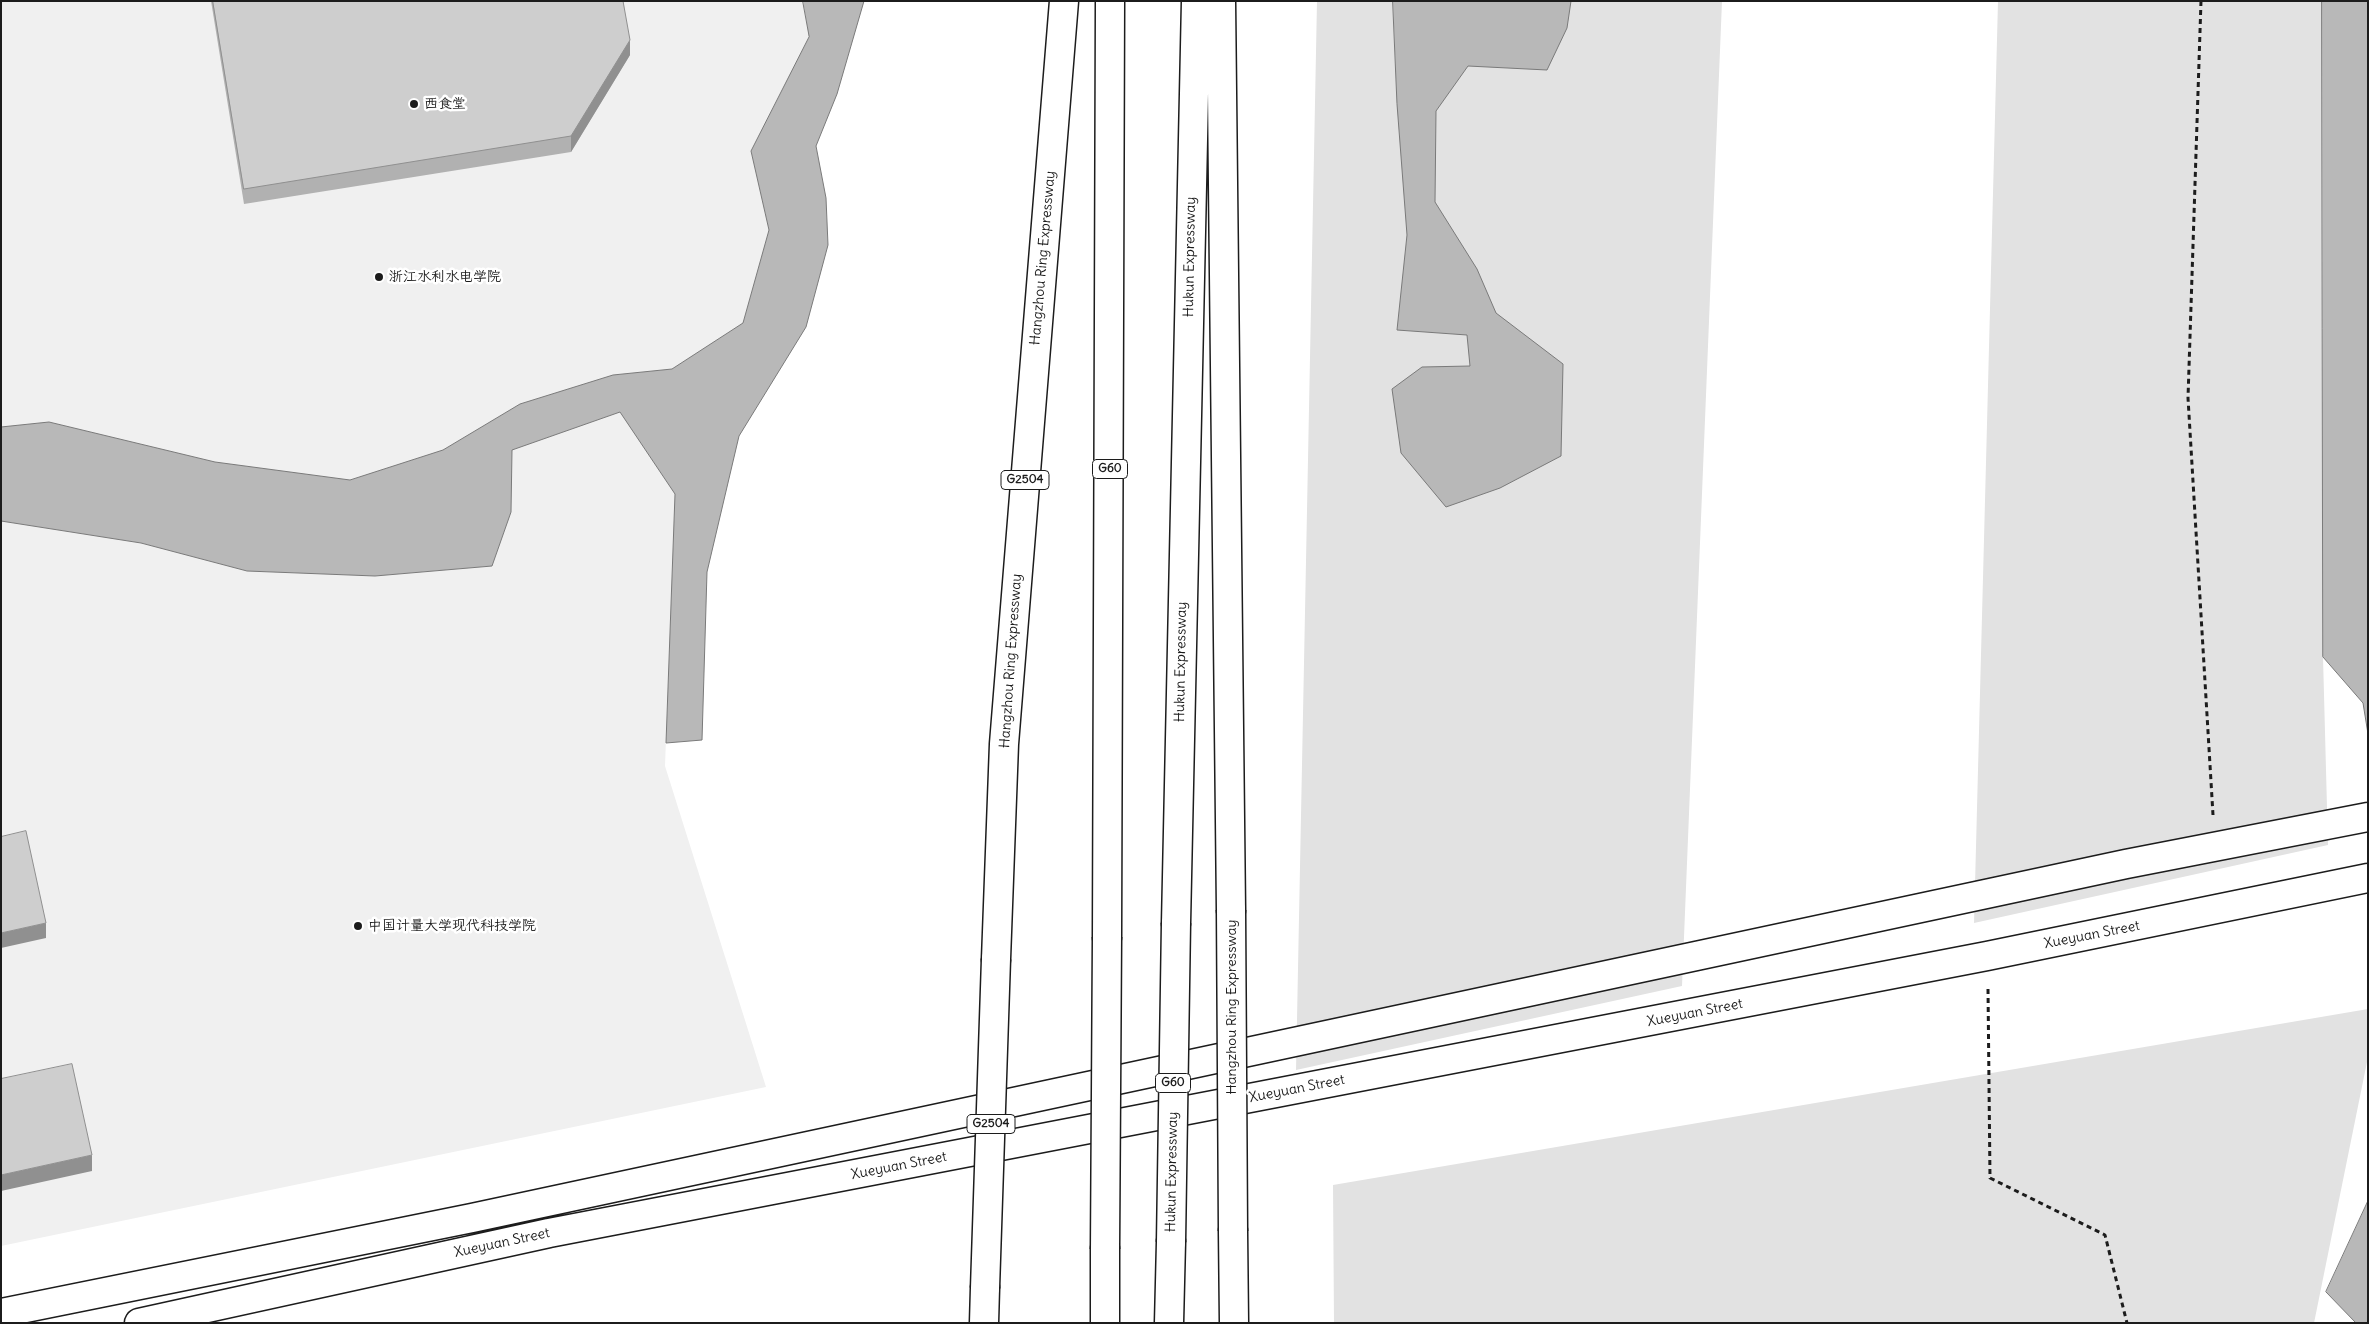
<!DOCTYPE html>
<html>
<head>
<meta charset="utf-8">
<style>
	body { margin:0 }
	#map { position:relative; width:2369px; height:1324px; overflow:hidden; background:#fff; font-family:Delius,sans-serif }
	canvas { display:block }
	.frame { position:absolute; inset:0; border:2px solid #1c1c1c; pointer-events:none }
</style>
</head>
<body>
<div id="map">
<canvas width="2369" height="1324"></canvas>
<div class="frame"></div>
</div>
<script>
const ctx = document.querySelector('canvas').getContext('2d');
ctx.lineJoin = 'round';
function paint(path, color) {
  ctx.fillStyle = color;
  ctx.fill(path, 'evenodd');
}
function stroke(path, color, width, dash) {
  ctx.strokeStyle = color;
  ctx.lineWidth = width;
  ctx.lineCap = dash ? 'butt' : 'round';
  ctx.setLineDash(dash || []);
  ctx.stroke(path);
}
function label(font, color, halo, rows, align = 'center') {
  ctx.font = font + ' Delius,"LXGW WenKai TC",sans-serif';
  ctx.lineWidth = 5;
  ctx.setLineDash([]);
  ctx.textBaseline = 'middle';
  ctx.strokeStyle = halo;
  ctx.fillStyle = color;
  for (const [text, x, y, turn = 0] of rows) {
    ctx.save();
    ctx.translate(x, y);
    ctx.rotate((+turn || 0) * Math.PI / 180);
    ctx.textAlign = isNaN(turn) ? turn : align;
    if (halo) ctx.strokeText(text, 0, 0);
    ctx.fillText(text, 0, 0);
    ctx.restore();
  }
}
paint(new Path2D(`
	M 1,1 L 803,1 L 809,37 L 751,151 L 769,230 L 743,323 L 672,369 L 613,375 L 520,404 L 443,450 L 350,480 L 215,462 L 49,422 L 1,427 Z
	M 620,412 L 675,494 L 665,766 L 766,1087 L 1,1246 L 1,521 L 141,543 L 247,571 L 375,576 L 492,566 L 511,512 L 512,450 Z`), '#f0f0f0');
paint(new Path2D(`
	M 1317,1 L 1722,1 L 1682,986 L 1296,1070 Z
	M 1998,1 L 2322,1 L 2323,657 L 2328,845 L 1974,923 Z
	M 2368,1009 L 2368,1057 L 2314,1323 L 1334,1323 L 1333,1185 Z`), '#e2e2e2');
const water = new Path2D(`
	M 803,1 L 864,1 L 837,94 L 816,146 L 826,198 L 828,245 L 806,327 L 739,436 L 707,572 L 702,740 L 666,743 L 675,494 L 620,412 L 512,450 L 511,512 L 492,566 L 375,576 L 247,571 L 141,543 L 1,521 L 1,427 L 49,422 L 215,462 L 350,480 L 443,450 L 520,404 L 613,375 L 672,369 L 743,323 L 769,230 L 751,151 L 809,37 Z
	M 1393,1 L 1571,1 L 1567,28 L 1547,70 L 1468,66 L 1436,111 L 1435,202 L 1477,269 L 1496,313 L 1563,364 L 1561,456 L 1500,488 L 1446,507 L 1401,453 L 1392,389 L 1422,367 L 1470,366 L 1467,335 L 1397,330 L 1407,235 L 1397,104 Z
	M 2322,1 L 2368,1 L 2368,734 L 2363,703 L 2323,657 Z
	M 2368,1201 L 2368,1323 L 2356,1323 L 2326,1292 Z`);
paint(water, '#b8b8b8');
stroke(water, '#7a7a7a', 1);
const secondary = new Path2D(`
	M 1,1313 L 472,1218 L 2126,864 L 2368,817
	M 139,1323 L 549,1233 L 1987,956 L 2368,878`);
const motorway = new Path2D(`
	M 1221,1 L 1231,910
	M 1176,923 L 1196,1
	M 1107,937 L 1110,1
	M 996,959 L 1004,744 L 1064,1
	M 1233,1231 L 1234,1323
	M 984,1323 L 985,1288
	M 1105,1323 L 1105,1249
	M 1169,1323 L 1171,1242`);
stroke(secondary, '#1c1c1c', 31);
stroke(motorway, '#1c1c1c', 31);
stroke(new Path2D(`
	M 2201,1 L 2188,398 L 2213,815
	M 1988,989 L 1990,1178 L 2105,1235 L 2127,1323`), '#1c1c1c', 3, [5, 4]);
stroke(secondary, '#fff', 28);
stroke(motorway, '#fff', 28);
const motorwayBridge = new Path2D(`
	M 1231,910 L 1233,1231
	M 1171,1242 L 1176,923
	M 1105,1249 L 1107,937
	M 985,1288 L 996,959`);
stroke(motorwayBridge, '#1c1c1c', 31, []);
stroke(motorwayBridge, '#fff', 28);
paint(new Path2D(`
	M 211,1 L 623,1 L 630,55 L 571,152 L 244,204 Z`), '#b1b1b1');
paint(new Path2D(`
	M 630,40 L 630,55 L 571,152 L 571,136 Z
	M 46,923 L 46,938 L 1,948 L 1,933 Z
	M 92,1155 L 92,1171 L 1,1191 L 1,1175 Z`), '#909090');
const building = new Path2D(`
	M 213,1 L 623,1 L 630,40 L 571,136 L 244,189 Z
	M 26,831 L 46,923 L 1,933 L 1,837 Z
	M 72,1064 L 92,1155 L 1,1175 L 1,1079 Z`);
paint(building, '#cecece');
stroke(building, '#909090', 1);
for (const [x, y, r, color] of [
	[414,104,5,"#1c1c1c"],
	[379,277,5,"#1c1c1c"],
	[358,926,5,"#1c1c1c"]
]) {
  const dot = new Path2D();
  dot.arc(x, y, r, 0, 2 * Math.PI);
  ctx.fillStyle = color;
  ctx.fill(dot);
  stroke(dot, '#fff', 2);
}
for (const [x, y, w] of [
	[1110,469,35],
	[1025,480,48],
	[1173,1083,35],
	[991,1124,48]
]) {
  const box = new Path2D();
  box.roundRect(x - w / 2, y - 9.5, w, 19, 4);
  ctx.fillStyle = '#fff';
  ctx.fill(box);
  stroke(box, '#1c1c1c', 1);
}
label('bold 12px', '#1c1c1c', null, [
	["G60",1110,469],
	["G2504",1025,480],
	["G60",1173,1083],
	["G2504",991,1124]
]);
label('14px', '#1c1c1c', '#fff', [
	["西食堂",424,104],
	["浙江水利水电学院",389,277],
	["中国计量大学现代科技学院",368,926]
], 'left');
label('14px', '#1c1c1c', '#fff', [
	["Hukun Expressway",1190,257,-89],
	["Hangzhou Ring Expressway",1043,258,-85],
	["Hangzhou Ring Expressway",1011,661,-86],
	["Hukun Expressway",1181,662,-89],
	["Xueyuan Street",2092,935,-11],
	["Hangzhou Ring Expressway",1232,1007,-90],
	["Xueyuan Street",1695,1013,-11],
	["Xueyuan Street",1297,1089,-11],
	["Xueyuan Street",899,1166,-11],
	["Hukun Expressway",1172,1172,-89],
	["Xueyuan Street",502,1243,-12]
]);
</script>
</body>
</html>
